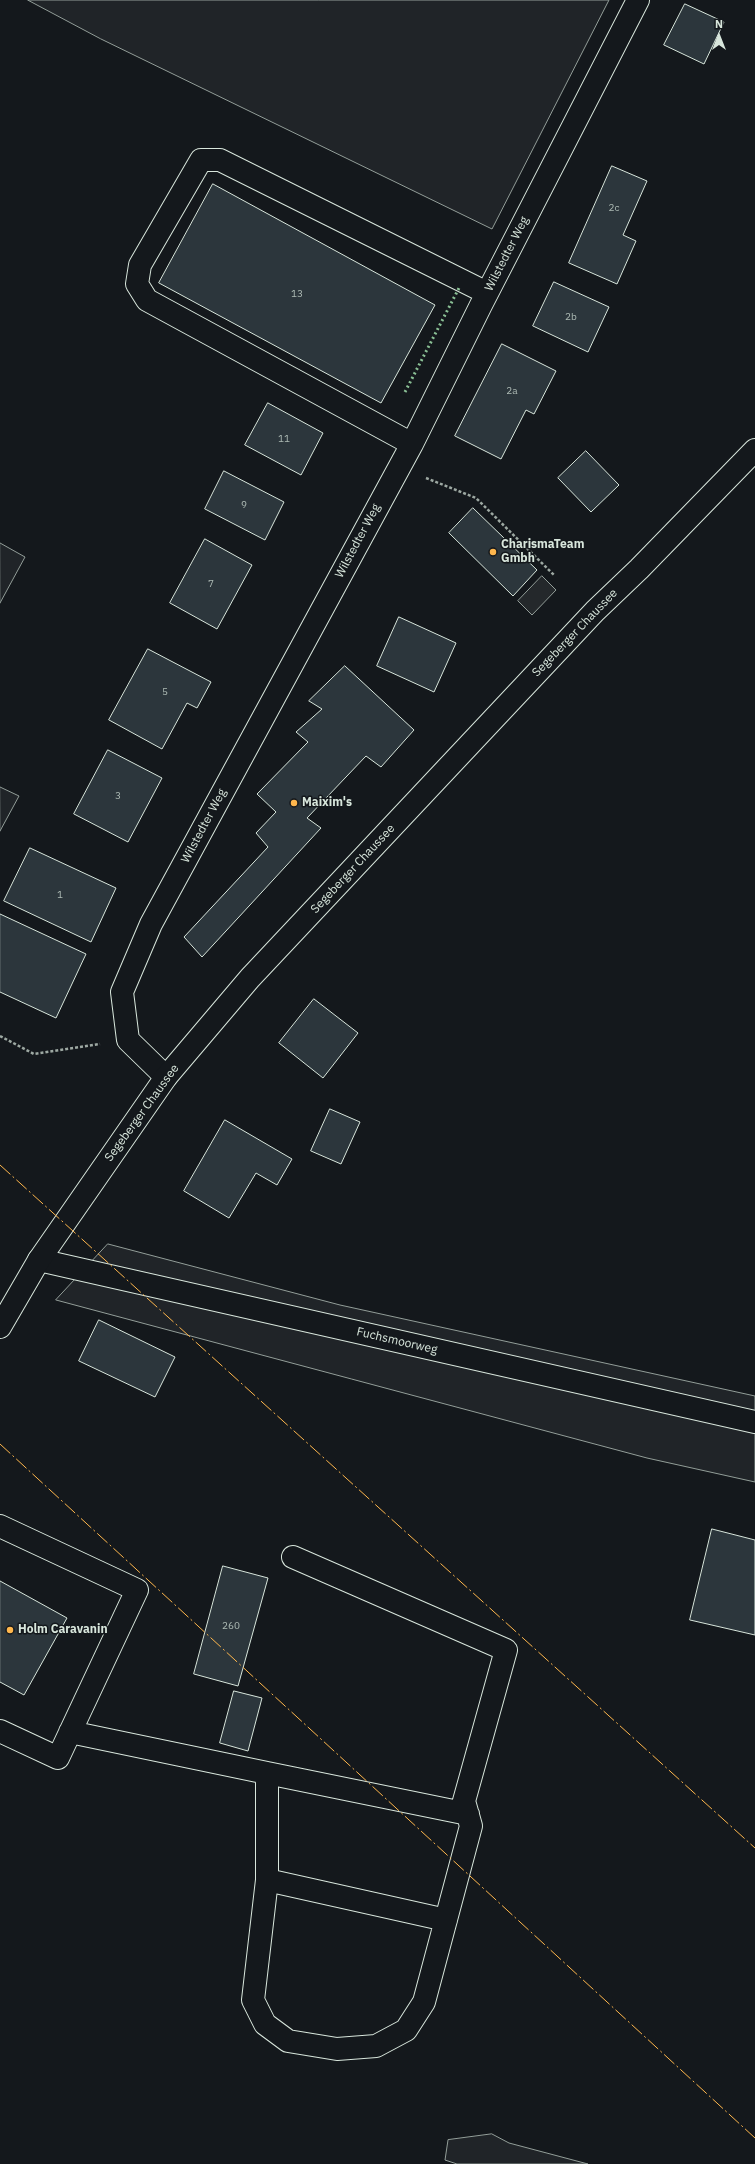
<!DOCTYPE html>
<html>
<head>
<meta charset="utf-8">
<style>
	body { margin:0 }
	#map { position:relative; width:755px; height:2164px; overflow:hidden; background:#14181c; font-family:"IBM Plex Sans",sans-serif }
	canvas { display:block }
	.north { position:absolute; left:699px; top:16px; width:40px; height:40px; -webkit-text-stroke:3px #14181c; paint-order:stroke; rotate:0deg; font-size:11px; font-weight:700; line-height:16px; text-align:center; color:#d8e6dc }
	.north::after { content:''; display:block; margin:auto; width:14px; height:18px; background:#d8e6dc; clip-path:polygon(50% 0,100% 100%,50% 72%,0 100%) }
</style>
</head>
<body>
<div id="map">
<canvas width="755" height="2164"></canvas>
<div class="north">N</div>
</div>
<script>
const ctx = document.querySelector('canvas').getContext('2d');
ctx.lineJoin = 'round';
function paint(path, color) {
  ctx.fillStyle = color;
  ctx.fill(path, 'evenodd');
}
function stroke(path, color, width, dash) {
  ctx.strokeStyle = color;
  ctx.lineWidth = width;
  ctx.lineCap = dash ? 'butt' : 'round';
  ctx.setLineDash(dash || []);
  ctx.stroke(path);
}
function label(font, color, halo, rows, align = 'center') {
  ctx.font = font + ' "IBM Plex Sans",sans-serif';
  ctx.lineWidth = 3;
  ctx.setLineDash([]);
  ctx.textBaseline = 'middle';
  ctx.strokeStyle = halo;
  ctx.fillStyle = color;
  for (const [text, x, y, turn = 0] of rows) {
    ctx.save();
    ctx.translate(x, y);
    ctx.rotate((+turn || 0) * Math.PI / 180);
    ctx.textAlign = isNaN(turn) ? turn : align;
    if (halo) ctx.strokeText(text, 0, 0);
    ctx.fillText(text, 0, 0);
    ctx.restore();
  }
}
const green = new Path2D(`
	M 28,0 L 609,0 L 492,229 L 101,39 Z
	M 0,543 L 25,557 L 0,603 Z
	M 0,787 L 19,796 L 0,831 Z
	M 108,1244 L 340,1305 L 755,1396 L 755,1482 L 647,1458 L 56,1300 Z
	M 492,2134 L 509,2143 L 588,2164 L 457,2164 L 445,2160 L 448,2140 Z`);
paint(green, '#202428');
stroke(green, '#939e99', 1);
const parking = new Path2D(`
	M 542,576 L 556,590 L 532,615 L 518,601 Z`);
paint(parking, '#24282b');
stroke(parking, '#939e99', 1);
const building = new Path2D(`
	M 685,4 L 724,22 L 704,64 L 664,45 Z
	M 612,166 L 647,181 L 623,235 L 636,241 L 617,284 L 569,263 Z
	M 213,184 L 435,305 L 381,403 L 159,283 Z
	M 554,282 L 609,307 L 588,352 L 533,326 Z
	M 502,344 L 556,371 L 534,414 L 526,410 L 501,459 L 455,436 Z
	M 268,403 L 323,433 L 301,475 L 245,445 Z
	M 586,451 L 619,485 L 591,512 L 558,478 Z
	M 224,471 L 284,502 L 265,540 L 205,509 Z
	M 473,508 L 537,570 L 513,596 L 449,533 Z
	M 205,539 L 252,565 L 217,629 L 170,603 Z
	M 399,617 L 456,643 L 434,692 L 377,666 Z
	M 148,649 L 211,682 L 197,708 L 187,703 L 162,749 L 109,720 Z
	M 345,666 L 414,730 L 381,767 L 366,756 L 307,818 L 321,828 L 202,957 L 184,937 L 268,847 L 256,833 L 276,812 L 257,794 L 308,742 L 296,732 L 322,709 L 309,701 Z
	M 108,750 L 162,778 L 128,842 L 74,814 Z
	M 30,848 L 116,888 L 91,942 L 4,901 Z
	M 0,914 L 86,954 L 56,1018 L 0,992 Z
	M 314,999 L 358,1033 L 323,1078 L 279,1043 Z
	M 330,1109 L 360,1122 L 341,1164 L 311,1151 Z
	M 225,1120 L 292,1159 L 277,1185 L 256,1173 L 229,1218 L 184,1191 Z
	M 99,1320 L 175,1357 L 155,1397 L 79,1361 Z
	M 712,1529 L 755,1540 L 755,1635 L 690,1620 Z
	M 223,1566 L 268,1578 L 238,1686 L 194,1674 Z
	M 0,1581 L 67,1618 L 24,1695 L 0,1682 Z
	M 234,1691 L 262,1698 L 248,1751 L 220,1743 Z`);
paint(building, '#2c363c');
stroke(building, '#d8e6dc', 1);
const minor = new Path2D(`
	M 412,444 L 147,300 L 137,284 L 140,265 L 201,160 L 220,160 L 487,293
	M 166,1077 L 128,1040 L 122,992 L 151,924 L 412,444 L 481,305 L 638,0
	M 39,1260 L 755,1422
	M 0,1526 L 137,1590 L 58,1758 L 0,1731
	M 70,1732 L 267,1773 L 267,1880 L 253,2000 L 265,2024 L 288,2041 L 337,2049 L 376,2046 L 406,2030 L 424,2002 L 471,1826 L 464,1801 L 506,1650 L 293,1557
	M 267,1773 L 468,1814
	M 267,1880 L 446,1920`);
const major = new Path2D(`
	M 0,1327 L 39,1260 L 166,1077 L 250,978 L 595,611 L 639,569 L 755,450`);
stroke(minor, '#d8e6dc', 24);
stroke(major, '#d8e6dc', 24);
stroke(new Path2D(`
	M 426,478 L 476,498 L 554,575
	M 0,1036 L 34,1054 L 100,1044`), '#9da8a2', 2.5, [3, 2]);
stroke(minor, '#14181c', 22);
stroke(major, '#14181c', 22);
stroke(new Path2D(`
	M 405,392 L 459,288`), '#8ac095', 3, [2, 3]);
stroke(new Path2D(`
	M 0,1165 L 755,1848
	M 0,1444 L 755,2138`), '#ffb74d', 1, [14, 3, 2, 3]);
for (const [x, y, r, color] of [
	[493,552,4,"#ffb74d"],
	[294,803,4,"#ffb74d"],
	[10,1630,4,"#ffb74d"]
]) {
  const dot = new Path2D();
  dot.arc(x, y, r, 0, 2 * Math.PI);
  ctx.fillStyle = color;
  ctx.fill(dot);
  stroke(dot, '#14181c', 1.5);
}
label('10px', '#adbab4', null, [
	["2c",614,208],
	["13",297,294],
	["2b",571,317],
	["2a",512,391],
	["11",284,439],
	["9",244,505],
	["7",211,584],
	["5",165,692],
	["3",118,796],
	["1",60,895],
	["260",231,1626]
]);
label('12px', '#d8e6dc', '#14181c', [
	["Wilstedter Weg",507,254,-63],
	["Wilstedter Weg",358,541,-62],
	["Segeberger Chaussee",575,633,-46],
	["Wilstedter Weg",204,826,-62],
	["Segeberger Chaussee",353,869,-47],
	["Segeberger Chaussee",142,1113,-54],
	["Fuchsmoorweg",397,1341,13]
]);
label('bold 12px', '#d8e6dc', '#14181c', [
	["CharismaTeam",501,545],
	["Gmbh",501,559],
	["Maixim's",302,803],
	["Holm Caravanin",18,1630]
], 'left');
</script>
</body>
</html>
